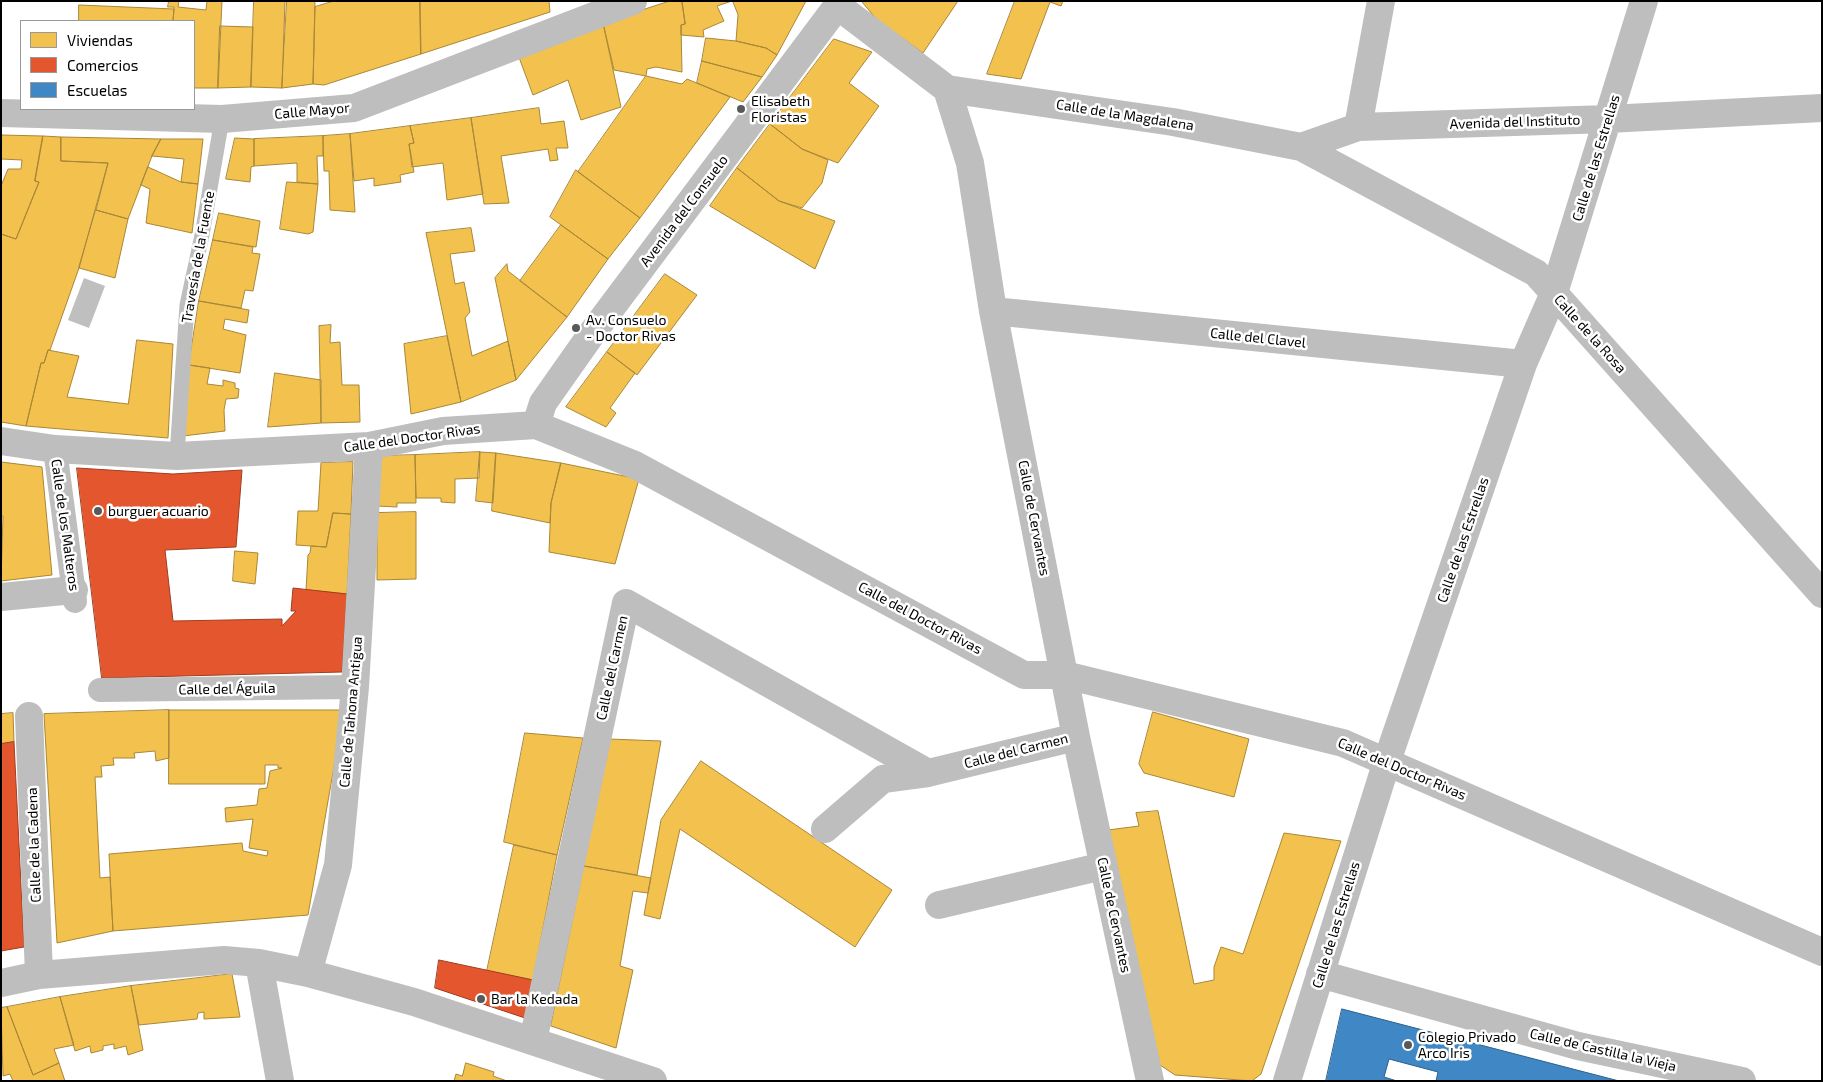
<!DOCTYPE html>
<html>
<head>
<meta charset="utf-8">
<style>
	body { margin:0 }
	#map { position:relative; width:1823px; height:1082px; overflow:hidden; background:#fff; font-family:"Exo 2",sans-serif }
	canvas { display:block }
	.frame { position:absolute; inset:0; border:2px solid #000; pointer-events:none }
	.legend { position:absolute; left:20px; top:20px; width:175px; height:90px; box-sizing:border-box; background:#fff; border:1px solid #999; margin:0; padding:6px 9px; list-style:none; font-size:15px; color:#000 }
	.legend li { display:flex; align-items:center; gap:10px; height:25px }
	.legend b { width:25px; border:1px solid #999 }
</style>
</head>
<body>
<div id="map">
<canvas width="1823" height="1082"></canvas>
<div class="frame"></div>
<ul class="legend">
<li><b style="height:14px;background:#f2c14e"></b>Viviendas</li>
<li><b style="height:14px;background:#e4572e"></b>Comercios</li>
<li><b style="height:14px;background:#3f88c5"></b>Escuelas</li>
</ul>
</div>
<script>
const ctx = document.querySelector('canvas').getContext('2d');
ctx.lineJoin = 'round';
function paint(path, color) {
  ctx.fillStyle = color;
  ctx.fill(path, 'evenodd');
}
function stroke(path, color, width, dash) {
  ctx.strokeStyle = color;
  ctx.lineWidth = width;
  ctx.lineCap = dash ? 'butt' : 'round';
  ctx.setLineDash(dash || []);
  ctx.stroke(path);
}
function label(font, color, halo, rows, align = 'center') {
  ctx.font = font + ' "Exo 2",sans-serif';
  ctx.lineWidth = 5;
  ctx.setLineDash([]);
  ctx.textBaseline = 'middle';
  ctx.strokeStyle = halo;
  ctx.fillStyle = color;
  for (const [text, x, y, turn = 0] of rows) {
    ctx.save();
    ctx.translate(x, y);
    ctx.rotate((+turn || 0) * Math.PI / 180);
    ctx.textAlign = isNaN(turn) ? turn : align;
    if (halo) ctx.strokeText(text, 0, 0);
    ctx.fillText(text, 0, 0);
    ctx.restore();
  }
}
paint(new Path2D(`
	M 84,278 L 105,286 L 89,328 L 68,320 Z`), '#bfbfbf');
const homes = new Path2D(`
	M 169,1 L 179,1 L 178,7 L 206,10 L 207,1 L 222,1 L 218,88 L 194,88 L 194,21 L 173,21 L 174,7 L 168,7 Z
	M 254,1 L 285,1 L 282,88 L 251,87 Z
	M 287,1 L 315,1 L 313,84 L 282,88 Z
	M 334,1 L 420,1 L 421,54 L 324,85 L 313,84 L 315,7 Z
	M 420,1 L 549,1 L 550,12 L 421,54 Z
	M 670,1 L 682,1 L 685,24 L 681,25 L 682,72 L 656,67 L 647,69 L 646,76 L 614,70 L 603,23 Z
	M 682,1 L 732,1 L 717,6 L 724,21 L 703,30 L 704,37 L 681,35 L 681,25 L 685,24 Z
	M 733,1 L 806,1 L 777,55 L 766,48 L 736,41 L 738,15 Z
	M 958,1 L 923,53 L 877,20 L 862,2 Z
	M 1015,1 L 1063,1 L 1061,6 L 1050,2 L 1021,79 L 987,74 Z
	M 79,5 L 174,9 L 173,21 L 79,21 Z
	M 603,23 L 621,107 L 581,120 L 568,80 L 533,95 L 517,52 Z
	M 220,26 L 253,27 L 251,87 L 218,88 Z
	M 706,38 L 736,41 L 766,48 L 777,55 L 762,77 L 702,61 Z
	M 834,39 L 872,52 L 849,83 L 879,106 L 838,163 L 802,149 L 770,124 Z
	M 702,61 L 762,77 L 743,102 L 697,83 Z
	M 646,76 L 682,84 L 687,79 L 730,97 L 640,218 L 578,172 Z
	M 539,108 L 541,124 L 564,121 L 568,148 L 556,148 L 558,160 L 550,161 L 548,149 L 501,156 L 509,203 L 484,204 L 471,118 Z
	M 471,118 L 483,194 L 447,200 L 443,163 L 412,167 L 409,144 L 414,143 L 410,126 Z
	M 770,124 L 802,149 L 828,160 L 822,183 L 802,208 L 779,201 L 737,168 Z
	M 410,126 L 414,143 L 409,144 L 414,172 L 400,175 L 401,182 L 374,186 L 374,178 L 354,181 L 350,134 Z
	M 350,134 L 355,212 L 330,210 L 329,171 L 324,171 L 323,136 Z
	M 1,135 L 43,136 L 35,181 L 39,182 L 16,239 L 1,234 L 1,186 L 8,169 L 21,169 L 22,160 L 1,159 Z
	M 43,136 L 61,137 L 61,161 L 108,163 L 79,268 L 50,350 L 48,350 L 44,363 L 41,363 L 26,426 L 1,422 L 1,234 L 16,239 L 39,182 L 35,181 Z
	M 323,136 L 323,156 L 317,156 L 318,184 L 297,182 L 297,163 L 254,166 L 254,139 Z
	M 61,137 L 161,139 L 152,156 L 128,219 L 96,210 L 108,163 L 61,161 Z
	M 235,138 L 254,139 L 254,166 L 251,167 L 250,182 L 226,179 Z
	M 161,139 L 203,139 L 198,184 L 181,182 L 184,159 L 152,156 Z
	M 148,167 L 181,182 L 198,184 L 192,233 L 146,223 L 150,189 L 141,185 Z
	M 737,168 L 779,201 L 835,221 L 815,269 L 710,206 Z
	M 576,170 L 640,218 L 608,259 L 550,217 Z
	M 287,182 L 318,184 L 313,232 L 308,234 L 280,229 Z
	M 96,210 L 128,219 L 115,278 L 79,268 Z
	M 219,213 L 260,221 L 256,247 L 213,240 Z
	M 561,225 L 608,259 L 567,317 L 520,281 Z
	M 471,228 L 475,251 L 450,254 L 455,284 L 464,282 L 470,312 L 465,318 L 472,356 L 508,341 L 516,380 L 461,402 L 426,233 Z
	M 213,240 L 253,247 L 252,253 L 260,254 L 253,291 L 245,290 L 241,308 L 199,301 Z
	M 507,264 L 508,271 L 567,317 L 516,380 L 495,278 Z
	M 665,274 L 697,295 L 637,375 L 607,352 Z
	M 199,301 L 249,310 L 247,323 L 225,319 L 223,329 L 246,335 L 240,373 L 189,365 Z
	M 331,325 L 330,343 L 340,342 L 342,385 L 359,385 L 360,422 L 321,423 L 319,326 Z
	M 447,336 L 461,402 L 411,414 L 404,344 Z
	M 137,340 L 173,344 L 168,438 L 26,426 L 41,363 L 44,363 L 48,350 L 79,356 L 67,397 L 128,404 Z
	M 607,352 L 635,373 L 610,408 L 616,413 L 606,427 L 566,407 Z
	M 189,365 L 210,368 L 207,384 L 223,386 L 223,380 L 235,383 L 235,388 L 239,389 L 238,398 L 226,399 L 224,410 L 225,431 L 183,436 Z
	M 275,373 L 321,380 L 321,423 L 268,427 Z
	M 480,452 L 496,453 L 493,503 L 476,501 Z
	M 480,452 L 479,478 L 455,479 L 455,503 L 441,502 L 441,498 L 416,498 L 415,455 Z
	M 496,453 L 561,463 L 551,503 L 550,523 L 492,511 Z
	M 415,455 L 416,503 L 397,503 L 397,507 L 377,506 L 378,456 Z
	M 1,462 L 42,467 L 52,575 L 1,581 L 3,516 L 1,516 Z
	M 353,462 L 351,514 L 333,513 L 326,547 L 296,545 L 298,511 L 318,511 L 321,463 Z
	M 561,463 L 639,479 L 615,564 L 549,552 L 551,503 Z
	M 416,512 L 416,579 L 377,580 L 377,513 Z
	M 333,513 L 351,514 L 347,594 L 306,590 L 308,555 L 310,553 L 311,546 L 326,547 Z
	M 235,551 L 258,553 L 255,584 L 233,581 Z
	M 169,710 L 169,758 L 156,761 L 155,751 L 134,753 L 135,758 L 113,758 L 114,765 L 101,766 L 102,777 L 95,777 L 100,878 L 110,877 L 113,931 L 57,943 L 44,714 Z
	M 169,710 L 344,710 L 308,915 L 113,931 L 109,854 L 242,843 L 243,851 L 267,856 L 268,851 L 249,848 L 253,819 L 226,822 L 225,808 L 257,805 L 259,789 L 267,788 L 270,771 L 282,768 L 278,768 L 278,765 L 265,765 L 265,784 L 169,784 Z
	M 1153,712 L 1249,739 L 1234,797 L 1144,773 L 1139,764 Z
	M 13,713 L 14,742 L 1,744 L 1,714 Z
	M 525,733 L 583,738 L 557,855 L 504,842 Z
	M 609,739 L 661,741 L 637,875 L 584,866 Z
	M 701,761 L 892,890 L 855,947 L 680,829 L 660,919 L 644,915 L 661,820 Z
	M 1158,811 L 1194,984 L 1214,980 L 1214,967 L 1221,947 L 1243,954 L 1284,833 L 1341,841 L 1261,1074 L 1252,1081 L 1175,1075 L 1157,1063 L 1108,830 L 1139,826 L 1136,813 Z
	M 514,845 L 557,855 L 533,980 L 487,971 Z
	M 584,866 L 651,878 L 648,893 L 633,891 L 620,966 L 633,970 L 616,1048 L 551,1026 Z
	M 232,974 L 240,1017 L 204,1019 L 204,1012 L 198,1013 L 197,1019 L 139,1025 L 131,986 Z
	M 131,986 L 143,1050 L 128,1055 L 126,1046 L 114,1049 L 114,1044 L 103,1046 L 103,1050 L 91,1053 L 90,1046 L 75,1051 L 60,997 Z
	M 60,997 L 74,1045 L 54,1049 L 59,1063 L 33,1075 L 7,1007 Z
	M 7,1007 L 33,1075 L 59,1063 L 65,1081 L 13,1081 L 10,1074 L 3,1076 L 1,1008 Z
	M 466,1063 L 494,1072 L 493,1076 L 507,1081 L 454,1081 L 456,1074 L 462,1076 Z`);
paint(homes, '#f2c14e');
stroke(homes, '#a98737', 1);
const shops = new Path2D(`
	M 77,468 L 173,474 L 242,470 L 236,547 L 165,550 L 173,621 L 282,619 L 282,626 L 296,611 L 291,611 L 293,588 L 347,594 L 342,672 L 102,678 Z
	M 14,742 L 24,947 L 1,951 L 1,744 Z
	M 439,960 L 533,980 L 525,1018 L 435,988 Z`);
paint(shops, '#e4572e');
stroke(shops, '#a03d20', 1);
const schools = new Path2D(`
	M 1342,1009 L 1619,1081 L 1436,1081 L 1438,1072 L 1389,1059 L 1384,1077 L 1397,1081 L 1326,1081 Z`);
paint(schools, '#3f88c5');
stroke(schools, '#2c5f8a', 1);
stroke(new Path2D(`
	M 177,456 L 187,305 L 202,235 L 222,119`), '#bebebe', 15);
stroke(new Path2D(`
	M 55,449 L 75,601
	M 100,690 L 355,687`), '#bebebe', 24);
stroke(new Path2D(`
	M 838,6 L 947,89 L 970,163 L 993,311 L 1076,737 L 1150,1081
	M 947,89 L 1173,122 L 1301,147 L 1536,273 L 1822,594
	M 1,113 L 222,119 L 354,108 L 633,1
	M 1358,127 L 1381,1
	M 1301,147 L 1358,127 L 1608,119 L 1822,108
	M 993,311 L 1523,364
	M 536,425 L 543,403 L 593,332 L 841,1
	M 1,441 L 55,449 L 177,456 L 369,446 L 443,431 L 536,425 L 635,465 L 1024,675 L 1065,675 L 1343,743 L 1822,952
	M 1,597 L 74,590
	M 29,716 L 39,975
	M 825,829 L 883,779 L 928,773
	M 939,905 L 1103,866
	M 259,963 L 280,1081
	M 308,973 L 338,865 L 355,687 L 369,446
	M 1320,974 L 1578,1046 L 1742,1081
	M 1,983 L 39,975 L 224,960 L 259,963 L 308,973 L 414,1002 L 653,1081
	M 533,1041 L 626,603 L 928,773 L 1076,737
	M 1287,1081 L 1387,761 L 1523,364 L 1554,293 L 1644,1`), '#bebebe', 28);
for (const [x, y, r, color] of [
	[741,109,5,"#595959"],
	[576,328,5,"#595959"],
	[98,511,5,"#595959"],
	[481,999,5,"#595959"],
	[1408,1045,5,"#595959"]
]) {
  const dot = new Path2D();
  dot.arc(x, y, r, 0, 2 * Math.PI);
  ctx.fillStyle = color;
  ctx.fill(dot);
  stroke(dot, '#fff', 2);
}
label('14px', '#000', '#fff', [
	["Elisabeth",751,101],
	["Floristas",751,117],
	["Av. Consuelo",586,320],
	["- Doctor Rivas",586,336],
	["burguer acuario",108,511],
	["Bar la Kedada",491,999],
	["Colegio Privado",1418,1037],
	["Arco Iris",1418,1053]
], 'left');
label('14px', '#000', '#fff', [
	["Calle Mayor",312,111,-5],
	["Calle de la Magdalena",1125,115,9],
	["Avenida del Instituto",1515,122,-2],
	["Calle de las Estrellas",1596,158,-73],
	["Avenida del Consuelo",684,211,-53],
	["Travesía de la Fuente",198,257,-80],
	["Calle de la Rosa",1590,334,48],
	["Calle del Clavel",1258,338,6],
	["Calle del Doctor Rivas",412,438,-8],
	["Calle de Cervantes",1034,518,79],
	["Calle de los Malteros",65,525,82],
	["Calle de las Estrellas",1463,540,-71],
	["Calle del Doctor Rivas",920,618,28],
	["Calle del Carmen",612,668,-78],
	["Calle del Águila",227,689,-1],
	["Calle de Tahona Antigua",351,712,-85],
	["Calle del Carmen",1016,751,-14],
	["Calle del Doctor Rivas",1402,769,23],
	["Calle de la Cadena",34,845,-92],
	["Calle de Cervantes",1114,915,78],
	["Calle de las Estrellas",1336,925,-73],
	["Calle de Castilla la Vieja",1603,1050,13]
]);
</script>
</body>
</html>
